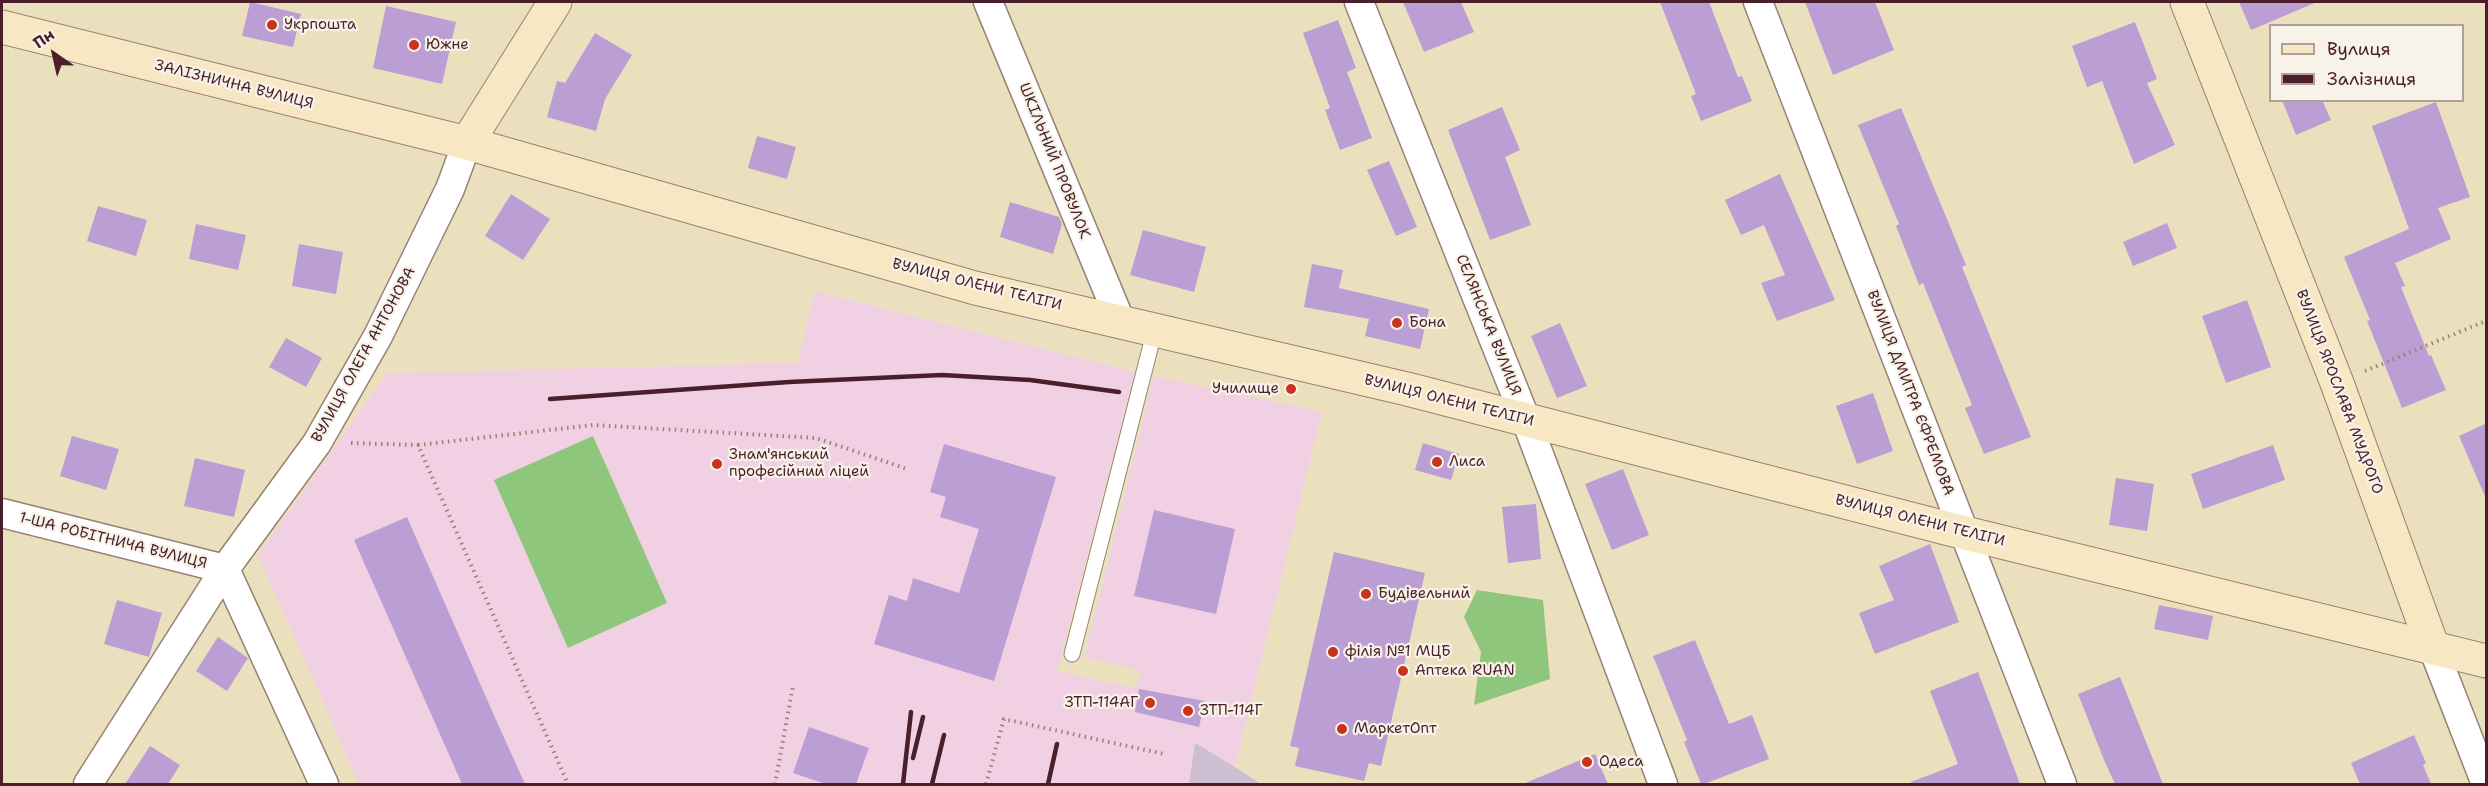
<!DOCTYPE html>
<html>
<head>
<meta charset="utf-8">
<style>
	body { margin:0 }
	#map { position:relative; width:2488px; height:786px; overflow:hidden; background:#ebe0be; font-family:"Shantell Sans",sans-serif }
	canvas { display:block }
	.frame { position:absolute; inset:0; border:3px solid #4a1f2b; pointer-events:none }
	.legend { position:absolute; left:2269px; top:24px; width:195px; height:78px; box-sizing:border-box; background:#f7f3e8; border:2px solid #b29e9c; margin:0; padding:8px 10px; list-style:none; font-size:18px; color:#4a1f2b }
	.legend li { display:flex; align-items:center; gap:12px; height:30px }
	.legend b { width:30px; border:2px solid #b29e9c }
	.north { position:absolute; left:24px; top:24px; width:60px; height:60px; -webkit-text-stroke:4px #f7f3e8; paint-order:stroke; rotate:326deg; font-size:16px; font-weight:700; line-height:24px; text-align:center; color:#4a1f2b }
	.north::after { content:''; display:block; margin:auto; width:21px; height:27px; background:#4a1f2b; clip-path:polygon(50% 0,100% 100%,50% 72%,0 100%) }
</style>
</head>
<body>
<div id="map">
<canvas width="2488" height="786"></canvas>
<div class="frame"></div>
<ul class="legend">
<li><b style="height:8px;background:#f7e8c3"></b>Вулиця</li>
<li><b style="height:8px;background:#4a1f2b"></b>Залізниця</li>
</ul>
<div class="north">Пн</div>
</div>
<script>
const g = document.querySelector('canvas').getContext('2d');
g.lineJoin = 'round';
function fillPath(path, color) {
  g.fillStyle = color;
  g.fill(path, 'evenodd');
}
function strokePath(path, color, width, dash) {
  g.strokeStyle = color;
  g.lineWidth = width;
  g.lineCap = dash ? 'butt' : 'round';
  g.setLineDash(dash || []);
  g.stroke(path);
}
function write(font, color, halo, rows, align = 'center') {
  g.font = font + ' "Shantell Sans",sans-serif';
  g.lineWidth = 4.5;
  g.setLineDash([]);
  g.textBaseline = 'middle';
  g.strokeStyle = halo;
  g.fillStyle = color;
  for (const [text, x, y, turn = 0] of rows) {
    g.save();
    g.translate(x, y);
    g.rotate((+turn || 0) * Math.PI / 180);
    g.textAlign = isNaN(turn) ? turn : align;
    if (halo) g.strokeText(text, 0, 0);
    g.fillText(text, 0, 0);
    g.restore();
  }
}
fillPath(new Path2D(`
	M 815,291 L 1135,372 L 1057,671 L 1136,688 L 1140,670 L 1084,658 L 1154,376 L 1322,412 L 1235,767 L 1195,744 L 1189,784 L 359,784 L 258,555 L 387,373 L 798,363 Z`), '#f1d0e3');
fillPath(new Path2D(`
	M 1195,743 L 1235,767 L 1261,784 L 1189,784 Z`), '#cebed1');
fillPath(new Path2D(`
	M 593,436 L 667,603 L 568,648 L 494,480 Z
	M 1477,590 L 1543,600 L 1550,679 L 1474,705 L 1481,652 L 1464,617 Z`), '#8ec77b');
fillPath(new Path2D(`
	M 250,2 L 301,14 L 293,47 L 242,36 Z
	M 1403,2 L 1461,2 L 1474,32 L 1424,52 Z
	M 1660,2 L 1709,2 L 1738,77 L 1742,76 L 1752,101 L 1701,121 L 1691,96 L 1696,94 Z
	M 1805,2 L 1875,2 L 1894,50 L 1833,75 Z
	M 2239,2 L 2317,2 L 2251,30 Z
	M 386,6 L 456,22 L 442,84 L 373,68 Z
	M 1338,20 L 1356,68 L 1347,72 L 1372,138 L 1340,150 L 1325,110 L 1330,108 L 1303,33 Z
	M 2135,22 L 2157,79 L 2147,83 L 2175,145 L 2134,164 L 2102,81 L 2087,87 L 2072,46 Z
	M 595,33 L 632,55 L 605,99 L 596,131 L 547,117 L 557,81 L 565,83 Z
	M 2282,100 L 2322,100 L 2331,120 L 2296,135 Z
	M 2436,102 L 2470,197 L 2438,208 L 2451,239 L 2395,263 L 2405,286 L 2401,287 L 2429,356 L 2431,355 L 2446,390 L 2402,408 L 2367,321 L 2370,320 L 2344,257 L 2409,229 L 2372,126 Z
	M 1502,107 L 1520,150 L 1505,157 L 1531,225 L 1490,240 L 1448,130 Z
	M 1901,108 L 1966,265 L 1962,267 L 2031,437 L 1984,454 L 1965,408 L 1972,405 L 1923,283 L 1919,285 L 1896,226 L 1899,224 L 1858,125 Z
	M 757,136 L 796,147 L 787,179 L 748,168 Z
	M 1389,161 L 1417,227 L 1396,236 L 1367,170 Z
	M 1780,174 L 1835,300 L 1777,321 L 1761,283 L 1785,275 L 1764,225 L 1741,235 L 1725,200 Z
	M 511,194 L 550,219 L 523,260 L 485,236 Z
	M 1010,202 L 1059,217 L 1062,224 L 1053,254 L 1000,237 Z
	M 98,206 L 147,220 L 136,256 L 87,241 Z
	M 2167,223 L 2177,248 L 2133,266 L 2123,242 Z
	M 196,224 L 246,235 L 238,270 L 189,259 Z
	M 1143,230 L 1206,247 L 1194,292 L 1130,275 Z
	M 299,244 L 343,252 L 336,294 L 292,286 Z
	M 1312,264 L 1343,270 L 1339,288 L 1429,309 L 1420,349 L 1365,336 L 1369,319 L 1304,307 Z
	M 2247,300 L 2271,367 L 2226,383 L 2202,316 Z
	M 1560,323 L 1587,386 L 1557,398 L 1531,336 Z
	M 286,338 L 322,358 L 306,387 L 269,367 Z
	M 1873,393 L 1893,451 L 1857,464 L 1836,406 Z
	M 2487,423 L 2487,501 L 2459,436 Z
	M 72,436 L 119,449 L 106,490 L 60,476 Z
	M 1423,443 L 1459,454 L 1451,480 L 1415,470 Z
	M 944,444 L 1056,477 L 994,681 L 874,644 L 889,595 L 907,601 L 913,578 L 959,593 L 979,529 L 940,517 L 946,497 L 930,492 Z
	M 2273,445 L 2285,480 L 2203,509 L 2191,474 Z
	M 195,458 L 245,470 L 234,517 L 184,506 Z
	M 1623,469 L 1649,535 L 1612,550 L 1585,484 Z
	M 2116,478 L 2154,484 L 2147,531 L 2109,525 Z
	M 1536,504 L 1541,559 L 1508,563 L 1502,507 Z
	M 1154,510 L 1235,529 L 1216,614 L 1134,596 Z
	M 407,517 L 496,720 L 525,784 L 462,784 L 354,540 Z
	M 1930,544 L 1959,622 L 1875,654 L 1859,613 L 1894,600 L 1879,566 Z
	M 1334,552 L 1425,573 L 1381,766 L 1369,763 L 1364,781 L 1295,766 L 1299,748 L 1290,746 Z
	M 117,600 L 162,613 L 149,657 L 104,644 Z
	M 2159,605 L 2213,616 L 2208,640 L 2154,629 Z
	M 218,637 L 248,658 L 227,691 L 196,671 Z
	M 1695,640 L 1729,724 L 1752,715 L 1769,759 L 1704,784 L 1701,784 L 1684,742 L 1687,740 L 1653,656 Z
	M 1978,672 L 2020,784 L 1911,784 L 1911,782 L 1958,764 L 1930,691 Z
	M 2120,677 L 2163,784 L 2115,784 L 2104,760 L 2078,694 Z
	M 1139,689 L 1205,701 L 1199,727 L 1135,712 Z
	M 809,727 L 869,748 L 856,784 L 826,784 L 793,773 Z
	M 2414,735 L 2426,763 L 2423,765 L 2431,784 L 2360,784 L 2351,763 Z
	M 150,746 L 180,765 L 168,784 L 125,784 Z
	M 1595,754 L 1608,784 L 1523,784 Z`), '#bb9ed3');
const lane = new Path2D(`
	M 1072,654 L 1155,329`);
const street = new Path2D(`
	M 988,2 L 1120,320
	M 1359,2 L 1526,420 L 1663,784
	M 1758,2 L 2062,784
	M 2,513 L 225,569 L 324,784
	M 2433,648 L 2486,784
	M 88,784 L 225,569 L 317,443 L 378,336 L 450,189 L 467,143`);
const secondary = new Path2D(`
	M 2187,2 L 2337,383 L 2433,648
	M 2,27 L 467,143 L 975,288 L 1407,389 L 1965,533 L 2486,661
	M 467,143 L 555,2`);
strokePath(lane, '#9a8074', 17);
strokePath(street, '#9a8074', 31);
strokePath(secondary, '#9a8074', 35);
strokePath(new Path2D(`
	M 2365,371 L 2486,321
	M 351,443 L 418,445 L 568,784
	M 418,445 L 593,425 L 816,438 L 907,469
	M 775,784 L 793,686
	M 986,784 L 1004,719 L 1164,754`), '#9a8074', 4, [1.5, 4.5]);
strokePath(lane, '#fff', 15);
strokePath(street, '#fff', 28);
strokePath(secondary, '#f7e8c3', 33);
strokePath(new Path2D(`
	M 550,399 L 789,382 L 942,375 L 1030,380 L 1119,392
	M 913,758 L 923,717
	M 903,784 L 911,712
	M 932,784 L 944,735
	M 1048,784 L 1057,744`), '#4a1f2b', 4.5);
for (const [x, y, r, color] of [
	[272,25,6,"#c8321e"],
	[414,45,6,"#c8321e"],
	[1397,323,6,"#c8321e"],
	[1291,389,6,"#c8321e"],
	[1437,462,6,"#c8321e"],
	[717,464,6,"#c8321e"],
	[1366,594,6,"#c8321e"],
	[1333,652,6,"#c8321e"],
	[1403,671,6,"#c8321e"],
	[1150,703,6,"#c8321e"],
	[1188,711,6,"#c8321e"],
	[1342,729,6,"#c8321e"],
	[1587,762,6,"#c8321e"]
]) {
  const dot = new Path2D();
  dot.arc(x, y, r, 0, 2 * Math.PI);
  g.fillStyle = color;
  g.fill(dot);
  strokePath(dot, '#f7f3e8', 2);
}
write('15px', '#4a1f2b', '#f7f3e8', [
	["Укрпошта",284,25],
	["Южне",426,45],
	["Бона",1409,323],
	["Училище",1279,389,"right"],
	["Знам'янський",729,455],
	["професійний ліцей",729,472],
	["Лиса",1449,462],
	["Будівельний",1378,594],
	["філія №1 МЦБ",1345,652],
	["Аптека RUAN",1415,671],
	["ЗТП-114АГ",1138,703,"right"],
	["ЗТП-114Г",1200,711],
	["МаркетОпт",1354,729],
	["Одеса",1599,762]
], 'left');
write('15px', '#4a1f2b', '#f7f3e8', [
	["ЗАЛІЗНИЧНА ВУЛИЦЯ",234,85,14],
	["ШКІЛЬНИЙ ПРОВУЛОК",1054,161,68],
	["ВУЛИЦЯ ОЛЕНИ ТЕЛІГИ",977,285,14],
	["СЕЛЯНСЬКА ВУЛИЦЯ",1488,325,68],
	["ВУЛИЦЯ ОЛЕГА АНТОНОВА",364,355,-61],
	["ВУЛИЦЯ ЯРОСЛАВА МУДРОГО",2339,392,69],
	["ВУЛИЦЯ ДМИТРА ЄФРЕМОВА",1910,393,69],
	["ВУЛИЦЯ ОЛЕНИ ТЕЛІГИ",1449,401,14],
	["ВУЛИЦЯ ОЛЕНИ ТЕЛІГИ",1920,521,14],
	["1-ША РОБІТНИЧА ВУЛИЦЯ",113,541,14]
]);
</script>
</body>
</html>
